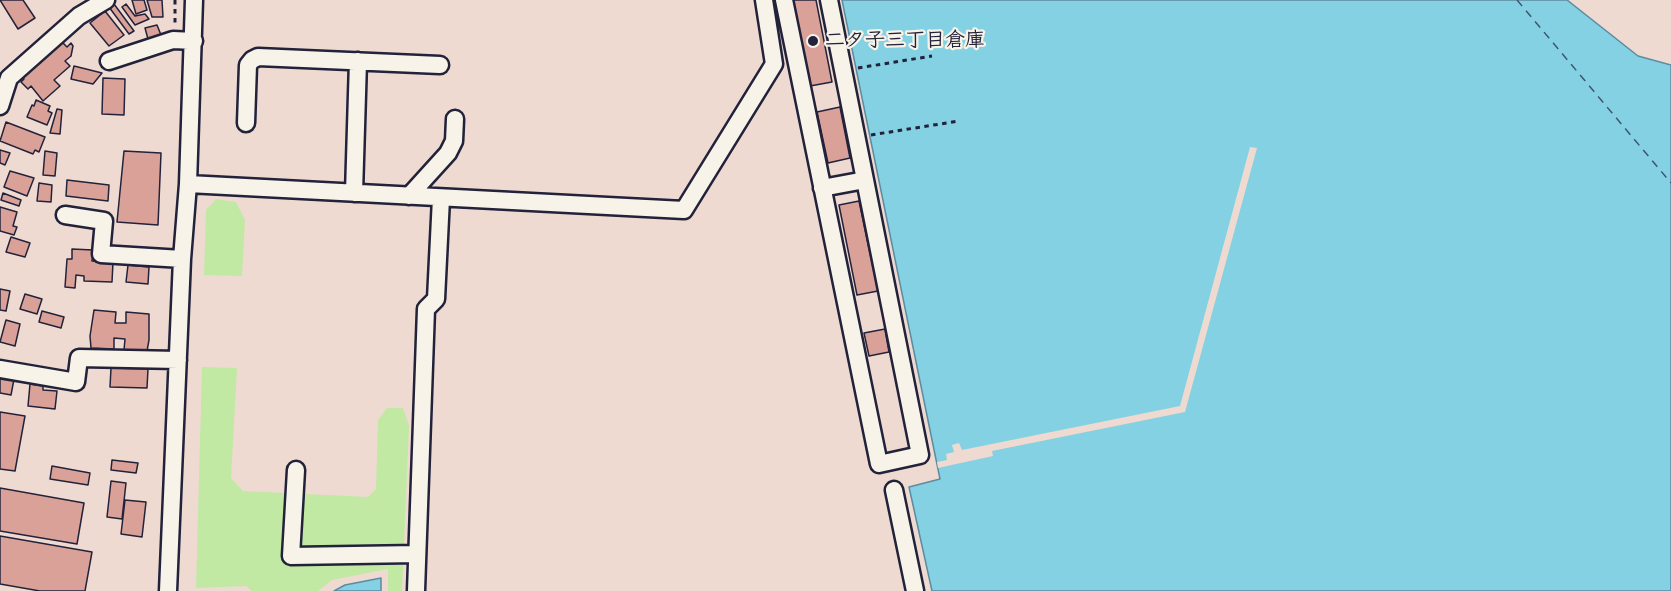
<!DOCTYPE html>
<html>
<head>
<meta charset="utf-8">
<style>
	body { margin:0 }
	canvas { display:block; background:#eedad0 }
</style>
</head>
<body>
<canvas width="1671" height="591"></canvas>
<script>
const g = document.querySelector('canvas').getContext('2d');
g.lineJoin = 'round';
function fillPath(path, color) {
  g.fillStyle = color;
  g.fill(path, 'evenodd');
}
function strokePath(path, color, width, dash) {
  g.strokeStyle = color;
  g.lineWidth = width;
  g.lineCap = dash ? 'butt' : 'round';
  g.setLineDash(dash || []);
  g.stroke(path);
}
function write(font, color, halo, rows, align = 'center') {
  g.font = font + ' "Patrick Hand","Klee One",sans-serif';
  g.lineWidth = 4.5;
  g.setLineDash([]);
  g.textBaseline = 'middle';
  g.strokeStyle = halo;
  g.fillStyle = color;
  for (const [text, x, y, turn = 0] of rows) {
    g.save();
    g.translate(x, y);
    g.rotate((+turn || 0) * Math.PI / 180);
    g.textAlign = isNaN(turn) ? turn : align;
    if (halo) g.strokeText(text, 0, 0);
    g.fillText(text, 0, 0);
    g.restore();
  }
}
fillPath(new Path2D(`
	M 216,199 L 236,202 L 245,220 L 242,276 L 204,275 L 206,210 Z
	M 202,367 L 237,368 L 231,478 L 243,491 L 368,497 L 376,489 L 378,420 L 387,408 L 403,408 L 409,426 L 402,591 L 388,591 L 388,569 L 332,580 L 318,591 L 252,591 L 246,586 L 196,588 Z`), '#c1e9a4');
const water = new Path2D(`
	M 842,0 L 1567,0 L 1638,56 L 1671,65 L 1671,591 L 932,591 L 909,487 L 940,479 Z
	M 381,578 L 381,591 L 334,591 L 345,585 Z`);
fillPath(water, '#84d1e3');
strokePath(water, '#5d8ba0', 1.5);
fillPath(new Path2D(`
	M 1250,147 L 1257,148 L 1185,412 L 992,451 L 993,456 L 938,468 L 937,462 L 947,460 L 946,454 L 954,452 L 952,445 L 959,443 L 962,450 L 1180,406 Z`), '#eedad0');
strokePath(new Path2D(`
	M 1517,0 L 1671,183`), '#3f576d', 1.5, [8, 6]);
const building = new Path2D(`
	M 0,0 L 23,0 L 35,18 L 18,29 Z
	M 132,0 L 144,0 L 147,10 L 136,14 Z
	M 147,0 L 162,0 L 163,17 L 152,17 Z
	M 793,0 L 816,0 L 832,82 L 810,86 Z
	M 114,4 L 134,31 L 129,34 L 109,7 Z
	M 126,4 L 135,16 L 145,14 L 149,19 L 135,25 L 122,7 Z
	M 105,11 L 124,35 L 109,46 L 90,23 Z
	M 157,25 L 161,35 L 148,39 L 145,28 Z
	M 62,42 L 67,47 L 71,43 L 73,46 L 71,56 L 65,61 L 70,66 L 54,80 L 60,86 L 43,101 L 31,86 L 28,89 L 21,82 L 24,79 L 22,77 Z
	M 74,66 L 102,73 L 93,84 L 71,79 Z
	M 103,78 L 125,79 L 124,115 L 102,114 Z
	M 36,100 L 50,106 L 48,111 L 52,113 L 47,125 L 27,117 L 32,105 L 34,106 Z
	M 840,107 L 850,158 L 828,163 L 817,112 Z
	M 57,109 L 62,110 L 60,134 L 50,133 Z
	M 6,122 L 45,137 L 39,152 L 35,150 L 33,154 L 0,141 Z
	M 0,150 L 10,153 L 5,165 L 0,163 Z
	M 45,151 L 57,153 L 55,176 L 43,175 Z
	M 124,151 L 161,153 L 158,225 L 117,222 Z
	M 10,171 L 34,178 L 27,196 L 4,187 Z
	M 67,180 L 109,185 L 108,201 L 66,196 Z
	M 39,183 L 52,185 L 51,202 L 37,201 Z
	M 3,193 L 21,200 L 19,206 L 1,200 Z
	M 859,201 L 878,291 L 857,295 L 839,205 Z
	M 0,207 L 17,212 L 13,226 L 17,227 L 14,235 L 0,231 Z
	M 11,237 L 30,243 L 25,257 L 6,252 Z
	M 72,249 L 93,250 L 92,261 L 113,262 L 112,282 L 84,281 L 84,276 L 76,275 L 75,288 L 65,287 L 67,259 L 72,259 Z
	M 128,265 L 149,267 L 148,284 L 126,282 Z
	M 0,289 L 10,291 L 6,311 L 0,310 Z
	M 25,294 L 42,299 L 37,314 L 20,309 Z
	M 94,310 L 116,312 L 115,323 L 126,323 L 126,312 L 149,314 L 149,340 L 147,351 L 124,350 L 125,339 L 114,338 L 114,349 L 91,348 L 90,336 Z
	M 42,311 L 64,317 L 61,328 L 39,322 Z
	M 6,320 L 20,324 L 15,346 L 0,342 Z
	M 885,329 L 889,352 L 869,356 L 864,333 Z
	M 111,368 L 148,369 L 147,388 L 110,387 Z
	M 0,376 L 14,379 L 11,395 L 0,393 Z
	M 30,384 L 43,386 L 43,390 L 57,391 L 55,409 L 28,406 Z
	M 0,412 L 25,416 L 15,471 L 0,469 Z
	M 112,460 L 138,463 L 136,473 L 111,470 Z
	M 52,466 L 90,473 L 88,485 L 50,479 Z
	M 111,481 L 126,483 L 122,519 L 107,517 Z
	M 0,488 L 84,503 L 77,544 L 0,531 Z
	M 125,500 L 146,502 L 142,537 L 121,534 Z
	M 0,536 L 92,552 L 85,591 L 40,591 L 0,584 Z`);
fillPath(building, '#daa199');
strokePath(building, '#22223b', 1.5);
const minor = new Path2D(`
	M 784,0 L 879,464 L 920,455 L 829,0
	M 109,61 L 173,40 L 194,41
	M 0,106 L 9,78 L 79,16 L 106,0
	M 246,123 L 248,65 L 252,60 L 258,57 L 440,65
	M 188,184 L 684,210 L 774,64 L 764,0
	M 822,188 L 865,180
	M 354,193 L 358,61
	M 409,196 L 448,153 L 454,141 L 455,119
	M 65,215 L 104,221 L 101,254 L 182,259
	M 0,369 L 76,382 L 79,358 L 178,360
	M 296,470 L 291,556 L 417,554
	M 894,490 L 915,591
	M 168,591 L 182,259 L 188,184 L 194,0
	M 416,591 L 426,309 L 436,299 L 441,198`);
strokePath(minor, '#22223b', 21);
strokePath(new Path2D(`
	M 175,0 L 175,25
	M 858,68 L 932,56
	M 871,135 L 959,121`), '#22223b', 3, [4.5, 4.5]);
strokePath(minor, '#f7f3e8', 16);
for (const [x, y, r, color] of [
	[813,41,6,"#22223b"]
]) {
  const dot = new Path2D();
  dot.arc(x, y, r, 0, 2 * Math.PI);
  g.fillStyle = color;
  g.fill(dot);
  strokePath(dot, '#f7f3e8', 2);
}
write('bold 20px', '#22223b', '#f7f3e8', [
	["二タ子三丁目倉庫",825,41]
], 'left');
</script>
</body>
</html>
